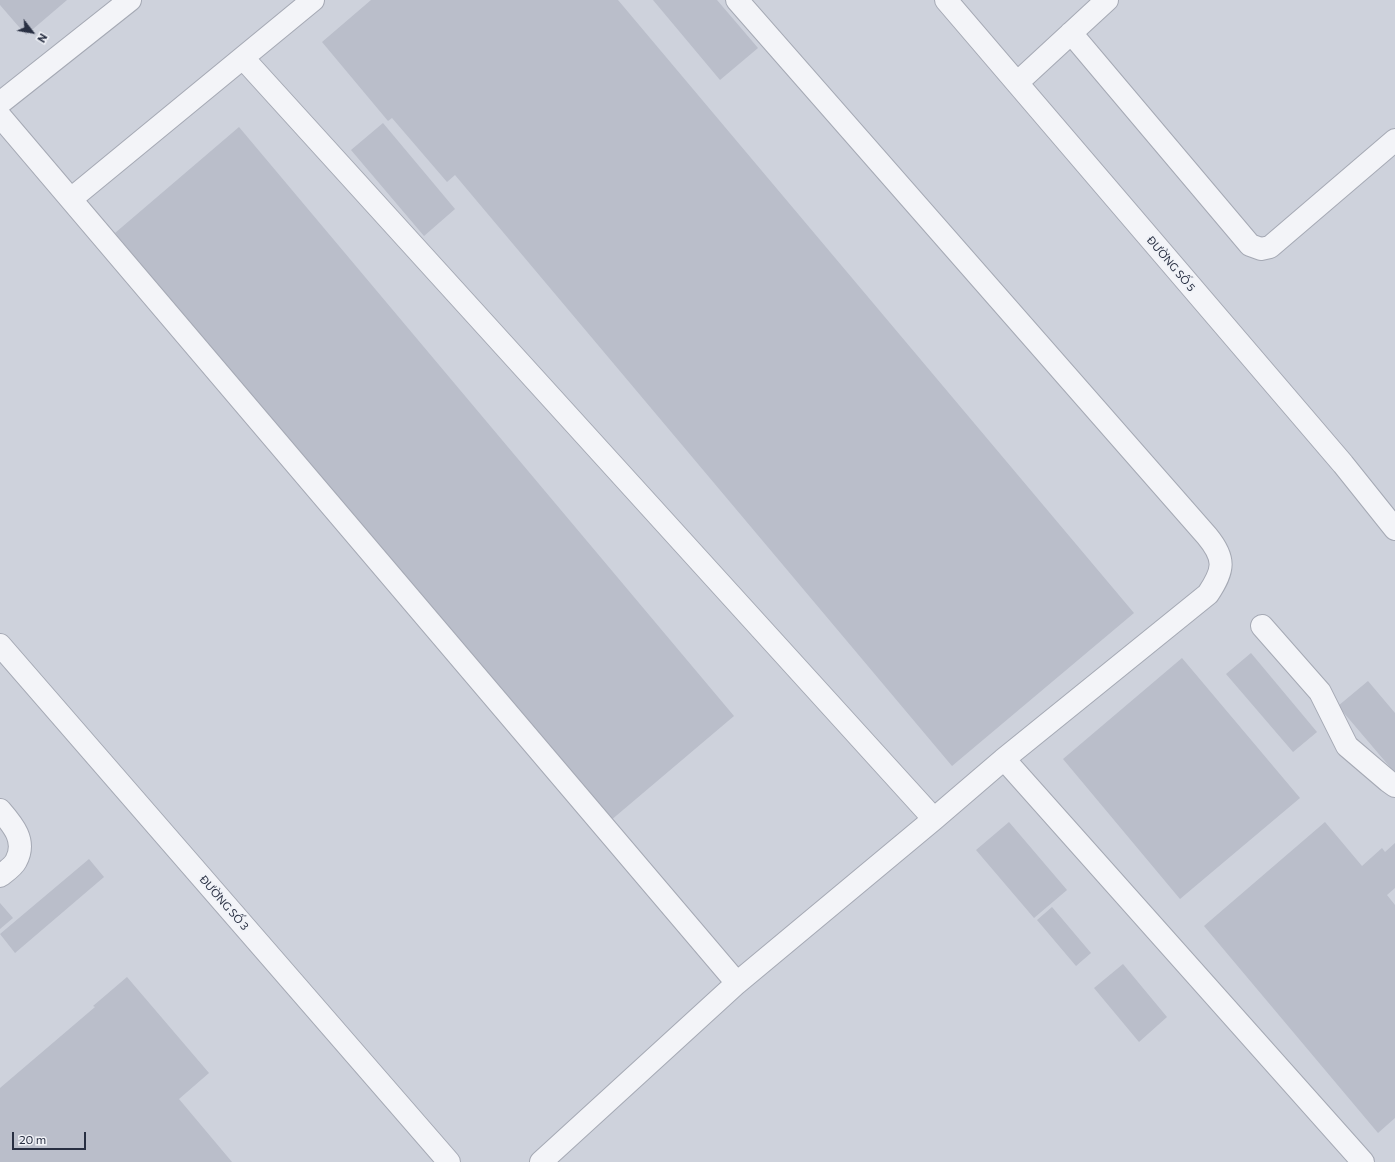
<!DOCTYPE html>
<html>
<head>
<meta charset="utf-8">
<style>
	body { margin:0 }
	#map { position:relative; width:1395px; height:1162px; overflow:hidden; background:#e0e3ea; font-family:Commissioner,sans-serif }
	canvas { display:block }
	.north { position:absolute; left:12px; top:12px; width:40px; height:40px; -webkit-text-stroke:3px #f0f2f7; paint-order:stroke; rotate:121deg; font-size:11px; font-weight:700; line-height:16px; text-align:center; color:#282f42 }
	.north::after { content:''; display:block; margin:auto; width:14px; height:18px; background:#282f42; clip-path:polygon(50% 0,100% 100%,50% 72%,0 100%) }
	.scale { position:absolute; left:12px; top:1132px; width:74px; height:18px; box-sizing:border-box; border:2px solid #282f42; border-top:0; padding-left:5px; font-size:12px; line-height:14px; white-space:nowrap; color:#282f42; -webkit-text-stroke:3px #f0f2f7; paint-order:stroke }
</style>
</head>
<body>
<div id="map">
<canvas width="1395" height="1162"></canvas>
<div class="north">N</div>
<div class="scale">20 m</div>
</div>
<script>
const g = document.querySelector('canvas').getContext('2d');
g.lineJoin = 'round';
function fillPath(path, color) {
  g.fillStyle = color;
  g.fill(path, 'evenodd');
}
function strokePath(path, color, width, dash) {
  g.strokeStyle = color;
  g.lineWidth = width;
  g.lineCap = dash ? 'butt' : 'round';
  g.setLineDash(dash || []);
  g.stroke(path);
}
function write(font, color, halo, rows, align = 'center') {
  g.font = font + ' Commissioner,sans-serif';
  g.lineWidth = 3.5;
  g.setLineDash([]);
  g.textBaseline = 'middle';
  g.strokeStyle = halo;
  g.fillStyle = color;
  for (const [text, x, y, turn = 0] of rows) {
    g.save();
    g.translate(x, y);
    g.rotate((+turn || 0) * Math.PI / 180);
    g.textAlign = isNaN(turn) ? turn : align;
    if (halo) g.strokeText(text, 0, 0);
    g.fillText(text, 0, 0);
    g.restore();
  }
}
fillPath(new Path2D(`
	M 0,0 L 1395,0 L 1395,1162 L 0,1162 Z`), '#ced2dc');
fillPath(new Path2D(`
	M 0,0 L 67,0 L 26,35 L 0,5 Z
	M 371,0 L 618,0 L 1134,613 L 952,766 L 455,175 L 447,182 L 392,118 L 388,121 L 322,42 Z
	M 653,0 L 717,0 L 758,48 L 720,80 Z
	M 383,123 L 455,209 L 424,236 L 351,150 Z
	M 239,127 L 734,716 L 610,821 L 115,233 Z
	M 1251,653 L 1317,732 L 1293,752 L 1226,674 Z
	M 1182,658 L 1300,798 L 1180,899 L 1063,759 Z
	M 1368,681 L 1395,713 L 1395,773 L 1338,706 Z
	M 1009,822 L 1067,890 L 1034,918 L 976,850 Z
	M 1325,822 L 1362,866 L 1382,848 L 1385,852 L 1395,843 L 1395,888 L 1387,895 L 1395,905 L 1395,1118 L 1378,1133 L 1204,926 Z
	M 89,859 L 104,877 L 15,953 L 0,934 Z
	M 0,903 L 13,918 L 0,929 Z
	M 1052,907 L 1091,953 L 1076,966 L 1037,920 Z
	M 1123,964 L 1167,1017 L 1139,1042 L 1094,988 Z
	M 127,977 L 209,1073 L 179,1099 L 232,1162 L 0,1162 L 0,1088 L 95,1007 L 93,1006 Z`), '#babeca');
const minor = new Path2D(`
	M 946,0 L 1343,464 L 1395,529
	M 1071,33 L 1250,245 L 1261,249 L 1270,247 L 1395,140
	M 243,58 L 934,819
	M 1017,83 L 1107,0
	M 0,103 L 130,0
	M 0,116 L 737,983
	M 71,199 L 313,0
	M 1262,626 L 1320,692 L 1347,746 L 1388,781 L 1395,786
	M 0,645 L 449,1162
	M 1004,759 L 1363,1162
	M 0,810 C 13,825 27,841 16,861 C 13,867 5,872 0,876
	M 541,1162 L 737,983 L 934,819 L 1004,759 L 1208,594 C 1224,570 1226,559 1207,536 L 737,0`);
strokePath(minor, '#a5a9b4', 24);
strokePath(minor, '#f3f4f8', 22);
write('11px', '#282f42', '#f0f2f7', [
	["ĐƯỜNG SỐ 5",1171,264,50],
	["ĐƯỜNG SỐ 3",224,903,49]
]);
</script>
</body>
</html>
